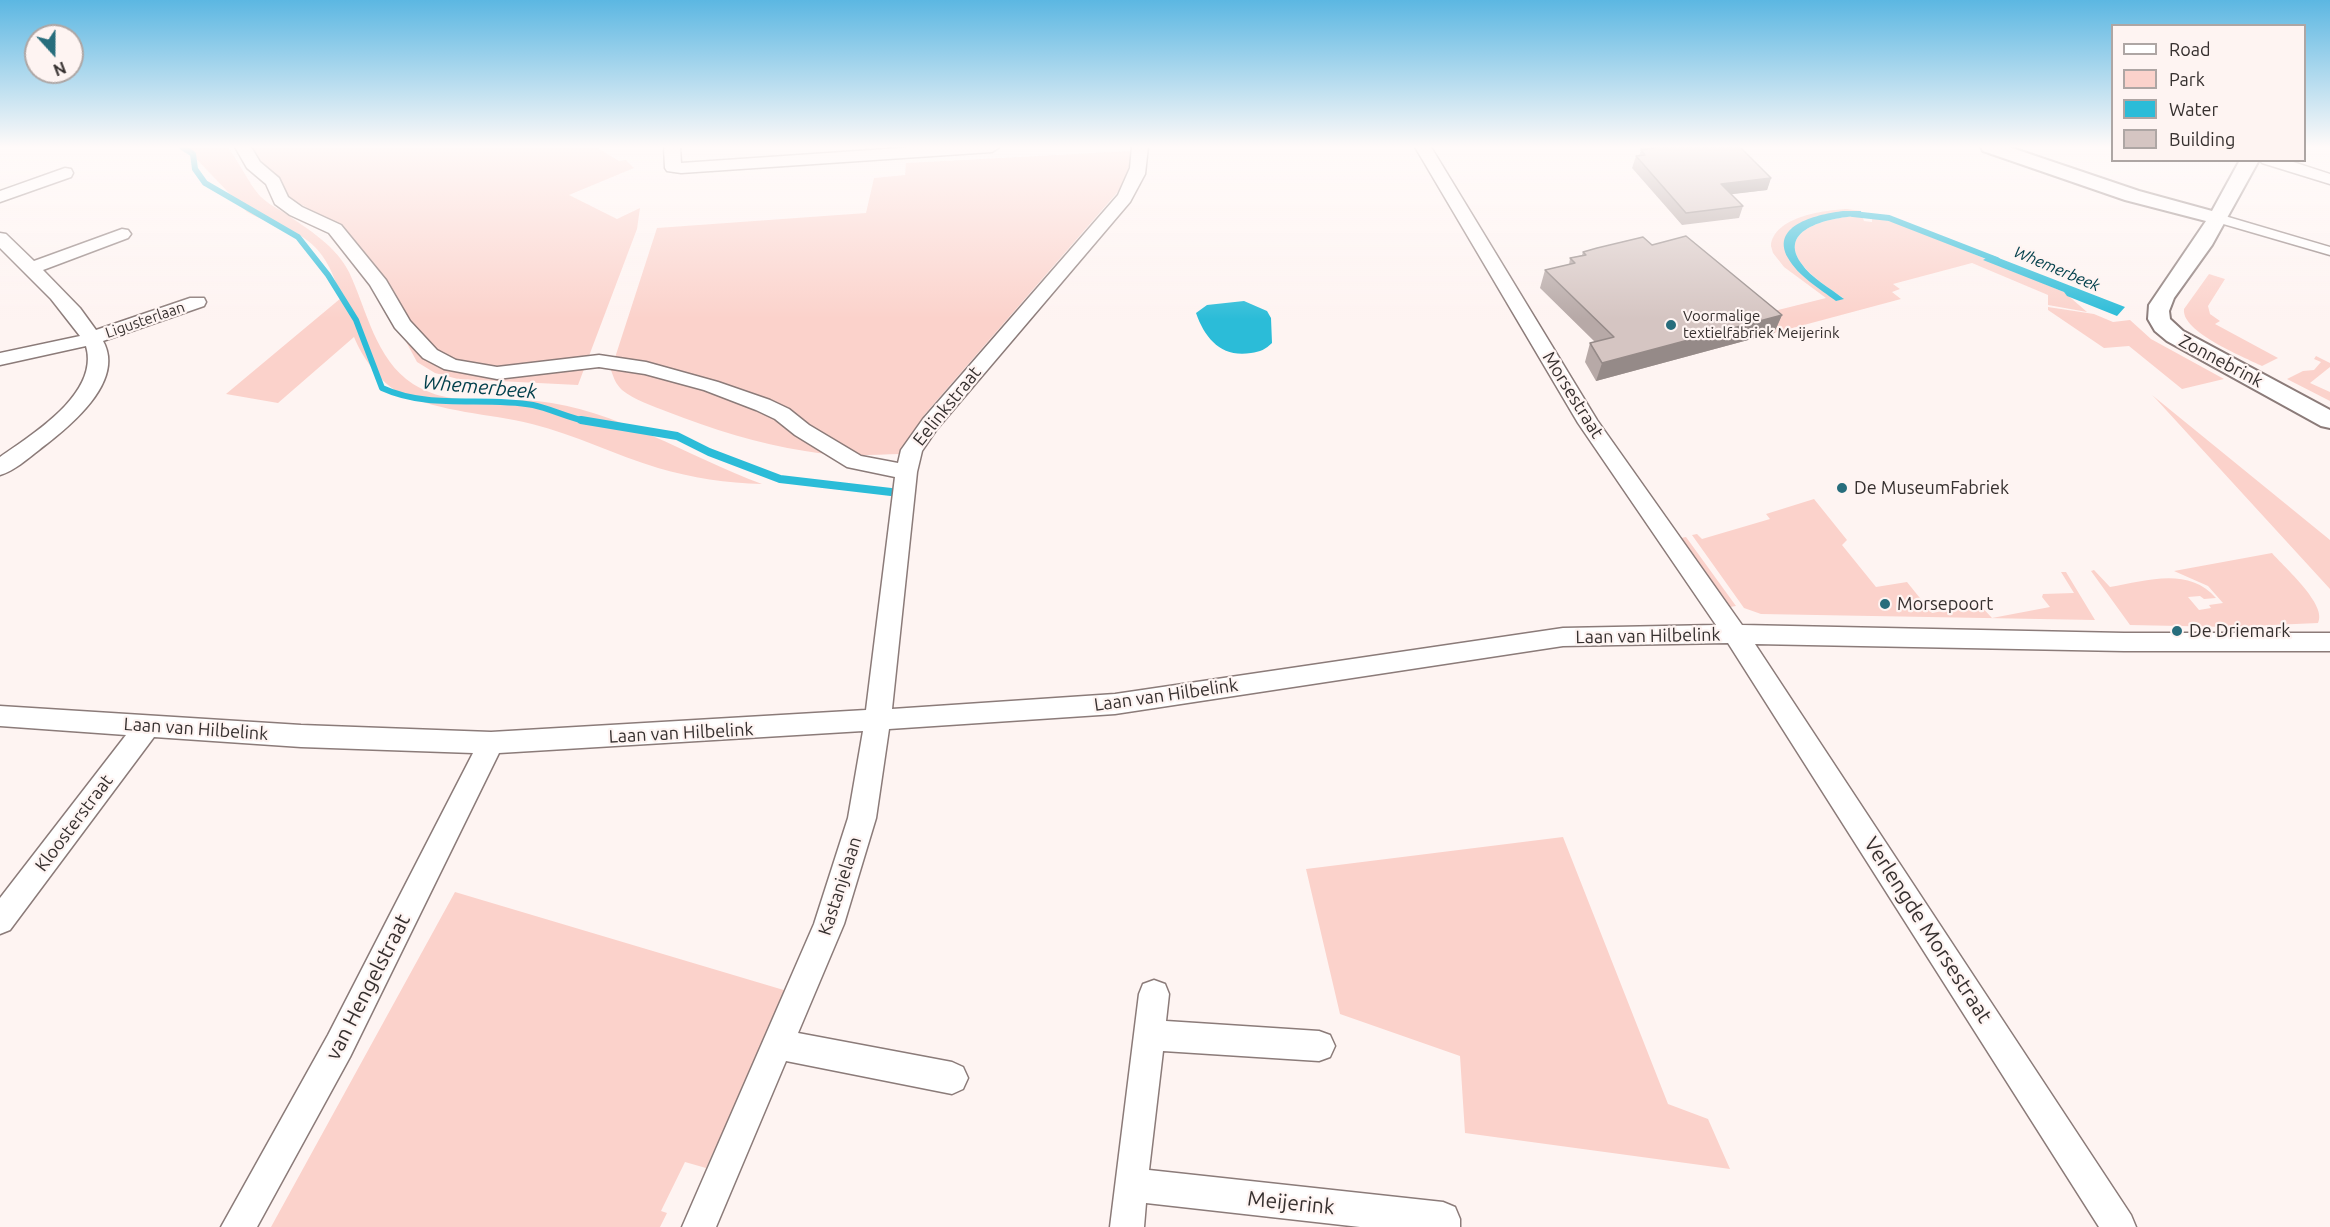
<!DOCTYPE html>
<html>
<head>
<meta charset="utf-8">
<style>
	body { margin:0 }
	#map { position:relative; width:2330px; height:1227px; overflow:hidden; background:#fef4f2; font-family:Ubuntu,sans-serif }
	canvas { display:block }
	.legend { position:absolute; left:2111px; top:24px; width:195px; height:138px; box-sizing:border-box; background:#fef4f2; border:2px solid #aea6a4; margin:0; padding:8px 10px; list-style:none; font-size:18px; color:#36302f }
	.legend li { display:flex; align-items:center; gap:12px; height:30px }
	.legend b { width:30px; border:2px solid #aea6a4 }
	.north { position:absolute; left:24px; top:24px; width:60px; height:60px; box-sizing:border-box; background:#fef4f2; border:2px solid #aea6a4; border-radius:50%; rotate:159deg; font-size:16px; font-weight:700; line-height:24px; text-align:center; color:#36302f }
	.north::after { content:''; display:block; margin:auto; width:21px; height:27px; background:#276d7c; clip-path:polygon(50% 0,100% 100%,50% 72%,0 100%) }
</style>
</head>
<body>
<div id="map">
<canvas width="2330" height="1227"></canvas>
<ul class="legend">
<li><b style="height:8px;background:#fff"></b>Road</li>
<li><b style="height:16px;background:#fbd2cb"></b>Park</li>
<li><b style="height:16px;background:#2bbcd8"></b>Water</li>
<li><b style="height:16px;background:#d5c5c2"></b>Building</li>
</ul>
<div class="north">N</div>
</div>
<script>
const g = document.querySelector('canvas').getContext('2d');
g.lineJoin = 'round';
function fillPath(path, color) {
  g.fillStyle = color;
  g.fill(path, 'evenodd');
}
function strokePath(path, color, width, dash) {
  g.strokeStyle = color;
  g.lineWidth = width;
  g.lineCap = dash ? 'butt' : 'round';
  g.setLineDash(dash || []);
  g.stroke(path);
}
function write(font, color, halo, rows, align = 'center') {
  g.font = font + ' Ubuntu,sans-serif';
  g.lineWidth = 4.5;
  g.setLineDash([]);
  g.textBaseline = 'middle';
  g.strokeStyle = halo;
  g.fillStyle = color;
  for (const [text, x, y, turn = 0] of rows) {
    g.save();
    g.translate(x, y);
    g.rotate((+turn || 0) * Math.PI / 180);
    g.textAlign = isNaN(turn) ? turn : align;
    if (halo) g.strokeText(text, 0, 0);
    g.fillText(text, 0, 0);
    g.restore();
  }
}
fillPath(new Path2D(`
	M 185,147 L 227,147 C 240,162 247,181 260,196 C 268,204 277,208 286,214 C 308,229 337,247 349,272 C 367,310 375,359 413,384 C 451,408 495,397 537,401 C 615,409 689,457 762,484 C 727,483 692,478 658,468 C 615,455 576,435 532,424 C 488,413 442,413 400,393 C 380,383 362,357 354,337 L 278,403 L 226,394 L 341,298 C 332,269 323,247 294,232 C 279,224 262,221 247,212 Z
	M 247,147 L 596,147 L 619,161 L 626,160 L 634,168 L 569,195 L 617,219 L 640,208 L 637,229 L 578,385 L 458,379 L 435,373 L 417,362 L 396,323 L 330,222 L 281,192 Z
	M 1131,151 L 1131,163 L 1122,187 L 925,414 L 901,454 C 869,455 837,457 805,451 C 758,444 712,429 668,412 C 653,406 634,400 622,390 C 616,384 614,379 611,370 L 657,228 L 866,213 L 874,178 L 905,175 L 906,163 Z
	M 1847,209 L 1861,211 L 1843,211 L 1790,229 L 1798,271 L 1836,301 L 1843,298 C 1829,288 1811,277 1801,263 C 1775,226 1839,216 1862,216 L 1864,221 L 1872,222 L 1872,218 L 1900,223 L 2064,292 L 2087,312 L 2048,305 L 2048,295 L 1972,263 L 1893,284 L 1900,289 L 1892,292 L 1901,299 L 1774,333 L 1754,316 L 1826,298 L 1784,267 L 1773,253 L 1771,246 C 1773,217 1824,210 1847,209 Z
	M 2209,274 L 2225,279 L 2208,306 L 2210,314 L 2220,321 L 2215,324 L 2278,358 L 2262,366 C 2244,357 2181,332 2184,309 Z
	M 2048,307 L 2094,314 L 2113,322 L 2130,320 L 2151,339 L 2224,379 L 2182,389 L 2129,346 L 2104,348 L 2048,310 Z
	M 2316,356 L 2330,363 L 2330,367 L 2310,383 L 2330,392 L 2330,401 L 2287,379 L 2303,371 L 2314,370 L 2321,362 L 2314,359 Z
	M 2152,395 L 2330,540 L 2330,589 L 2156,399 Z
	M 1814,499 L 1847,540 L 1842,545 L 1876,587 L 1907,582 L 1932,613 L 1979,604 L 1992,618 L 2050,607 L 2042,597 L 2043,594 L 2074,593 L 2061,572 L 2066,572 L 2095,620 L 1761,614 L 1744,608 L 1692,535 L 1697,534 L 1702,539 L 1770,519 L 1766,514 Z
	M 1686,537 L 1736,606 L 1730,607 L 1681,538 Z
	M 2272,553 C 2284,567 2328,605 2318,623 L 2228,627 L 2130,625 L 2091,571 L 2094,570 L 2110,587 C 2146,581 2188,566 2216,598 L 2204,599 L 2200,596 L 2188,597 L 2199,610 L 2211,608 L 2209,605 L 2223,603 L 2208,586 L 2174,571 Z
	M 1563,837 L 1668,1104 L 1708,1119 L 1730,1169 L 1465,1133 L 1460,1056 L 1340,1014 L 1306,869 Z
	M 455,892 L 787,991 L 706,1168 L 685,1162 L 661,1211 L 667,1213 L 660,1227 L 271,1227 Z`), '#fbd2cb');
fillPath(new Path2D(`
	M 1843,211 L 1861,211 L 1862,216 C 1839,216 1775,226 1801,263 C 1811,278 1830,288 1844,299 L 1836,301 C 1820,289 1798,276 1788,258 C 1769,224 1820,214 1843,211 Z
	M 1991,255 L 2125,307 L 2117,316 L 2067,296 L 2064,292 L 1983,260 Z
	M 1244,301 L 1267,311 L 1271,318 L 1272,343 C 1266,349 1260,352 1251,353 C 1222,358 1205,339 1196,313 L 1207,305 Z`), '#2bbcd8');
strokePath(new Path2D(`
	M 182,147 L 193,154 L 195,169 L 205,183 L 298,237 L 328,275 L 356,320 L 382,388 C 430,410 483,396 533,405 C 552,409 570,419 590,422
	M 1853,214 L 1889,218 L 1997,260`), '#2bbcd8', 6);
strokePath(new Path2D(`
	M 581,420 L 677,436 L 709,452 L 780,479 L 891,492`), '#2bbcd8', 8);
const pedestrian = new Path2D(`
	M 2218,214 L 2330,247 L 2330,255 L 2213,221 L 2212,218 Z`);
const minor = new Path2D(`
	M 235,147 L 251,147 L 260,162 L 279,178 L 288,197 L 302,207 L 341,225 L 386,280 L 410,321 L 437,350 L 456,360 L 497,367 L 599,355 L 646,362 L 718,382 L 770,400 L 789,409 L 809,425 L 861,456 L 898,463 L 901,450 L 923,419 L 1118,195 L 1130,168 L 1132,147 L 1148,147 L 1145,174 L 1130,202 L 937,429 L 922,451 L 917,472 L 892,709 L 1115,694 L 1563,628 L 1716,625 L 1578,423 L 1415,147 L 1431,147 L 1597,420 L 1742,625 L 2124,633 L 2330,633 L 2330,651 L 2124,651 L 1755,644 L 2131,1215 L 2136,1227 L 2099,1227 L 1728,643 L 1563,646 L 1115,714 L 889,729 L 876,818 L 844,924 L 798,1033 L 952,1062 L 963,1067 L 968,1078 L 963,1089 L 952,1094 L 786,1061 L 716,1227 L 682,1227 L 814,924 L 848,818 L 863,731 L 499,753 L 350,1057 L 257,1227 L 221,1227 L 328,1035 L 473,753 L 301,747 L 154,737 L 10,930 L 0,934 L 0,898 L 126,735 L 0,726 L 0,706 L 301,725 L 491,732 L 866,710 L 895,477 L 847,467 L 795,435 L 775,419 L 756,410 L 704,390 L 645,374 L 599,367 L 497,379 L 444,369 L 423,358 L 395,328 L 370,285 L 329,233 L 290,215 L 275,204 L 266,184 L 247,168 Z
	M 664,147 L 680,147 L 681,163 L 916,147 L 1000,147 L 992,152 L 681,173 L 667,171 L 665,168 Z
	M 2260,160 L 2287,160 L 2330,174 L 2330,184 L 2262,163 Z
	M 65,168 L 71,169 L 73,173 L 71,177 L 0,202 L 0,191 Z
	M 122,229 L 128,230 L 131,234 L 128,238 L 43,270 L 80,308 L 96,330 L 190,298 L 204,298 L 206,302 L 204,306 L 103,341 C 126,382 68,428 39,450 C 27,459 14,471 0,475 L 0,457 C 33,434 100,393 86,346 L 0,365 L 0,353 L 80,336 L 51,299 L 0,248 L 0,233 L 6,234 L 34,261 Z
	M 1154,980 L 1165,984 L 1169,994 L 1166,1021 L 1319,1031 L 1330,1035 L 1335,1046 L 1330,1057 L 1319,1061 L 1163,1051 L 1149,1170 L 1443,1202 L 1455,1207 L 1460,1219 L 1460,1227 L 1360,1227 L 1146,1203 L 1144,1227 L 1110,1227 L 1139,994 L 1143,984 Z`);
const tertiary = new Path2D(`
	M 1981,147 L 2009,147 L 2139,191 L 2212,211 L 2240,160 L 2259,160 L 2212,245 L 2174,298 L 2169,311 L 2170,319 L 2183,331 L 2330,410 L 2330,428 L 2321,426 L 2167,341 L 2155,331 L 2148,319 L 2149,305 L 2206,221 L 2125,200 L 1983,151 Z`);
strokePath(pedestrian, '#8b7b79', 3);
strokePath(minor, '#8b7b79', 3);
strokePath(tertiary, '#8b7b79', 4);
fillPath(pedestrian, '#fff');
fillPath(minor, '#fff');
fillPath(tertiary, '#fff');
fillPath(new Path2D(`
	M 1640,147 L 1740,147 L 1771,178 L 1767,190 L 1731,194 L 1743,206 L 1739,218 L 1682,225 L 1632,168 L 1636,156 L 1639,156 L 1641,150 L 1642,150 Z
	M 1652,245 L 1782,315 L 1774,333 L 1596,381 L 1585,362 L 1590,343 L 1595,342 L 1540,288 L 1545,270 L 1569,265 L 1570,258 L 1582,255 L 1583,252 Z`), '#b7a9a7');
fillPath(new Path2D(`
	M 1771,178 L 1767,190 L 1717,196 L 1721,184 Z
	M 1782,315 L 1774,333 L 1596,381 L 1602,363 Z`), '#958a88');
const building = new Path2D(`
	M 1654,147 L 1740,147 L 1771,178 L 1721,184 L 1743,206 L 1686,213 L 1636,156 L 1645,155 L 1641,150 L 1655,148 Z
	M 1686,236 L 1782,315 L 1602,363 L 1590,343 L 1614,337 L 1545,270 L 1575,263 L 1570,258 L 1586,255 L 1583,252 L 1597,248 L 1643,237 L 1652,245 Z`);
fillPath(building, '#d5c5c2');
strokePath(building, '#958a88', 1.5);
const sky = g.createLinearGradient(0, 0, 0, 319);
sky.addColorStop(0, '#5cb7e2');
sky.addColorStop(0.46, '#fffaf9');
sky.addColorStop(1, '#fffaf900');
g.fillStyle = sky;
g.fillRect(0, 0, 2330, 319);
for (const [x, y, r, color] of [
	[1671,325,6,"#276d7c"],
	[1842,488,6,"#276d7c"],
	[1885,604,6,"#276d7c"],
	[2177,631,6,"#276d7c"]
]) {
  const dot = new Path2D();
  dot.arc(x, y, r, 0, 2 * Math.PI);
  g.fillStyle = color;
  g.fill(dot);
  strokePath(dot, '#fef4f2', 2);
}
write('15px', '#36302f', '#fef4f2', [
	["Voormalige",1683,316],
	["textielfabriek Meijerink",1683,333]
], 'left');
write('15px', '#36302f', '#fef4f2', [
	["Ligusterlaan",145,320,-19]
]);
write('italic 16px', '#003f4b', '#fef4f2', [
	["Whemerbeek",2057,269,23]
]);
write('18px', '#36302f', '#fef4f2', [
	["Zonnebrink",2221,361,28],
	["Morsestraat",1573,395,58],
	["Eelinkstraat",947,406,-51],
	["Laan van Hilbelink",1648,636,-1],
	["Laan van Hilbelink",1166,695,-8],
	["Laan van Hilbelink",196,729,4],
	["Laan van Hilbelink",681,733,-3],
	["Kloosterstraat",74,823,-53],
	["Kastanjelaan",840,886,-72]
]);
write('18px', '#36302f', '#fef4f2', [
	["De MuseumFabriek",1854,488],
	["Morsepoort",1897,604],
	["De Driemark",2189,631]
], 'left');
write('italic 20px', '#003f4b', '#fef4f2', [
	["Whemerbeek",480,387,5]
]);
write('21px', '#36302f', '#fef4f2', [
	["Verlengde Morsestraat",1928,930,57],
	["van Hengelstraat",368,987,-63],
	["Meijerink",1291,1203,6]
]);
</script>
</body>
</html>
